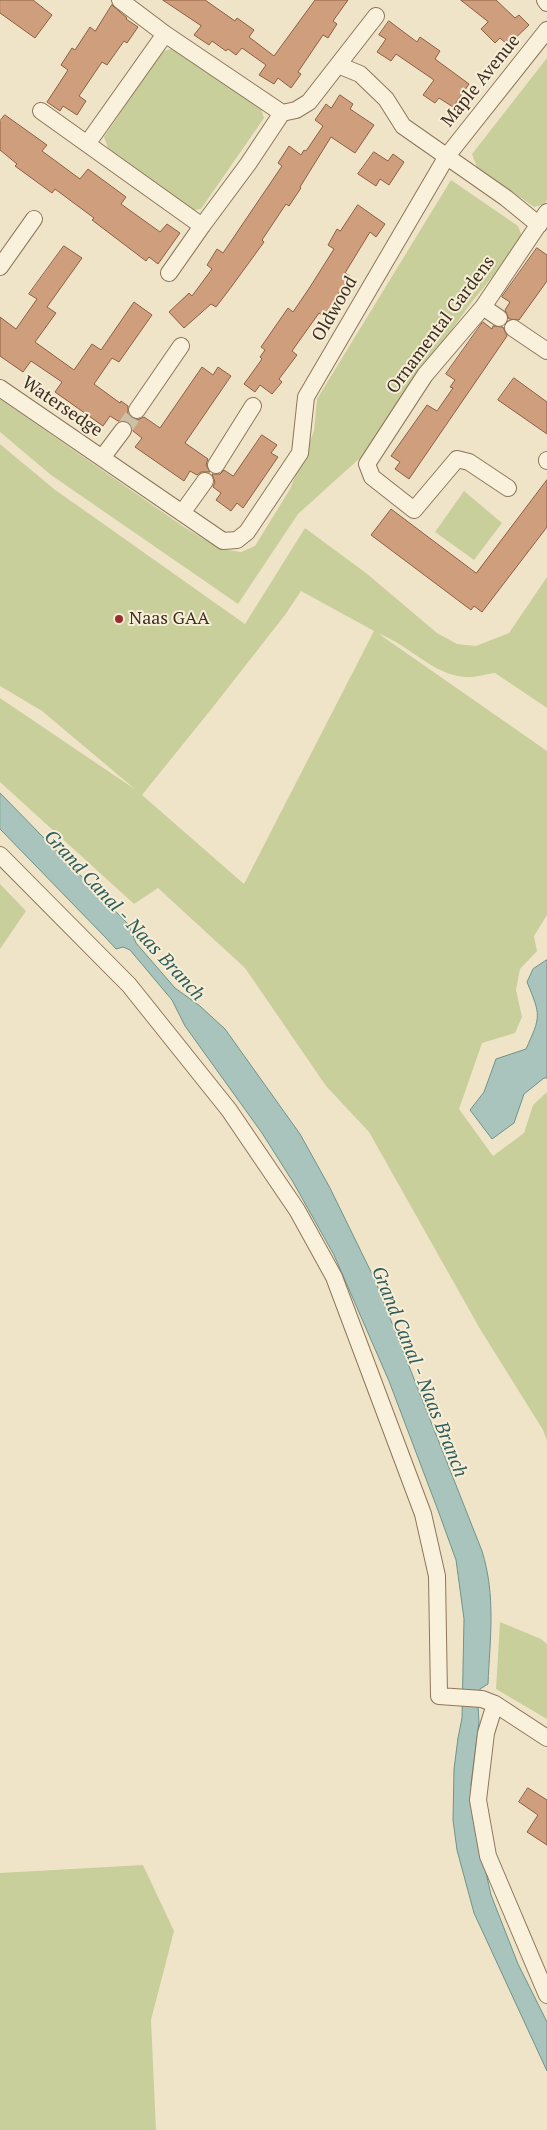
<!DOCTYPE html>
<html>
<head>
<meta charset="utf-8">
<style>
	body { margin:0 }
	canvas { display:block; background:#f0e4c8 }
</style>
</head>
<body>
<canvas width="547" height="2130"></canvas>
<script>
const g = document.querySelector('canvas').getContext('2d');
g.lineJoin = 'round';
function fillPath(path, color) {
  g.fillStyle = color;
  g.fill(path, 'evenodd');
}
function strokePath(path, color, width, dash) {
  g.strokeStyle = color;
  g.lineWidth = width;
  g.lineCap = dash ? 'butt' : 'round';
  g.setLineDash(dash || []);
  g.stroke(path);
}
function write(font, color, halo, rows, align = 'center') {
  g.font = font + ' "PT Serif",serif';
  g.lineWidth = 4;
  g.setLineDash([]);
  g.textBaseline = 'middle';
  g.strokeStyle = halo;
  g.fillStyle = color;
  for (const [text, x, y, turn = 0] of rows) {
    g.save();
    g.translate(x, y);
    g.rotate((+turn || 0) * Math.PI / 180);
    g.textAlign = isNaN(turn) ? turn : align;
    if (halo) g.strokeText(text, 0, 0);
    g.fillText(text, 0, 0);
    g.restore();
  }
}
fillPath(new Path2D(`
	M 173,48 L 260,106 L 264,118 L 201,209 L 194,210 L 108,148 L 104,137 L 161,52 Z
	M 547,58 L 547,200 L 545,204 L 534,207 L 477,167 L 472,154 Z
	M 451,180 L 518,226 L 523,239 L 471,303 L 360,458 L 298,514 L 238,604 L 51,475 L 0,432 L 0,399 L 184,527 L 220,549 L 241,552 L 255,546 L 290,489 L 314,431 L 317,399 Z
	M 0,444 L 54,489 L 245,624 L 305,528 L 366,573 L 437,633 L 457,644 L 476,646 L 509,633 L 547,577 L 547,708 L 495,673 C 486,674 474,678 465,677 C 433,675 408,644 379,634 L 547,751 L 547,915 L 534,936 L 537,951 L 520,969 L 516,990 L 522,1017 L 515,1033 L 482,1043 L 459,1109 L 493,1156 L 524,1133 L 533,1105 L 547,1092 L 547,1441 L 543,1430 L 480,1329 L 369,1132 L 326,1086 L 245,968 L 158,888 L 134,904 L 0,782 L 0,698 L 136,790 L 42,711 L 0,686 ZM 301,591 L 374,631 L 244,884 L 142,795 L 213,707 L 285,615 Z
	M 464,491 L 502,523 L 474,560 L 435,532 Z
	M 0,884 L 26,911 L 0,949 Z
	M 500,1622 L 541,1639 L 547,1644 L 547,1719 L 496,1689 Z
	M 143,1865 L 174,1931 L 151,2020 L 156,2130 L 0,2130 L 0,1873 Z`), '#c9cf9b');
const water = new Path2D(`
	M 0,793 L 129,925 L 136,943 L 175,988 L 200,1006 L 225,1029 L 300,1134 L 330,1188 L 375,1280 L 482,1551 C 496,1596 490,1638 488,1684 L 480,1689 L 478,1706 L 479,1722 L 471,1784 L 476,1828 L 491,1895 L 518,1964 L 547,2022 L 547,2071 L 474,1913 L 457,1850 L 453,1820 L 454,1769 L 458,1738 L 462,1718 L 464,1619 L 456,1560 L 439,1513 L 389,1381 L 334,1255 L 293,1182 L 262,1133 L 185,1026 L 172,1000 L 130,950 L 123,947 L 116,949 L 105,937 L 0,829 Z
	M 547,960 L 547,1078 L 544,1078 L 524,1094 L 514,1123 L 492,1139 L 470,1110 L 484,1092 L 496,1059 L 526,1049 C 541,1016 541,1016 527,982 L 533,969 Z`);
fillPath(water, '#a9c4bc');
strokePath(water, '#6f938a', 1);
const building = new Path2D(`
	M 0,0 L 33,0 L 52,15 L 35,38 L 0,13 Z
	M 163,0 L 205,0 L 235,21 L 237,18 L 254,30 L 249,37 L 274,56 L 315,0 L 348,0 L 333,21 L 337,24 L 328,38 L 323,35 L 298,72 L 301,74 L 291,88 L 278,78 L 274,84 L 259,75 L 266,65 L 242,48 L 236,55 L 228,49 L 226,51 L 212,41 L 209,45 L 194,35 L 201,26 Z
	M 461,0 L 496,0 L 515,18 L 519,15 L 529,25 L 508,45 L 500,38 L 495,43 L 481,29 L 488,22 Z
	M 112,5 L 127,18 L 126,19 L 138,27 L 127,43 L 124,41 L 107,65 L 102,62 L 79,96 L 86,101 L 77,115 L 63,106 L 60,111 L 47,102 L 68,70 L 61,65 L 72,48 L 75,50 L 90,27 L 95,31 Z
	M 389,21 L 417,42 L 420,37 L 440,51 L 435,59 L 469,84 L 453,107 L 439,98 L 435,103 L 423,95 L 434,80 L 396,54 L 391,61 L 377,52 L 386,39 L 379,35 Z
	M 340,95 L 353,104 L 350,109 L 374,125 L 355,153 L 331,137 L 300,187 L 301,188 L 289,206 L 286,204 L 262,240 L 264,242 L 232,286 L 216,307 L 211,304 L 184,328 L 169,312 L 189,293 L 192,296 L 212,269 L 207,265 L 217,249 L 223,253 L 282,166 L 278,163 L 289,146 L 301,155 L 304,150 L 306,151 L 323,126 L 315,120 L 326,104 L 331,108 Z
	M 5,115 L 47,145 L 42,151 L 80,179 L 88,169 L 126,197 L 121,204 L 160,232 L 167,224 L 180,233 L 158,264 L 149,257 L 146,261 L 92,220 L 94,218 L 55,189 L 52,193 L 15,166 L 17,164 L 0,150 L 0,121 Z
	M 374,152 L 388,161 L 393,154 L 404,162 L 389,185 L 380,179 L 376,186 L 358,174 Z
	M 358,205 L 385,224 L 376,237 L 370,232 L 345,273 L 350,276 L 333,302 L 337,305 L 328,319 L 319,313 L 292,351 L 297,355 L 279,379 L 282,382 L 272,394 L 260,385 L 255,392 L 244,384 L 262,359 L 260,357 L 265,350 L 261,347 L 288,308 L 293,312 L 310,287 L 334,249 L 328,245 L 337,229 L 340,231 Z
	M 64,246 L 82,258 L 47,307 L 56,313 L 35,342 L 74,370 L 92,344 L 101,350 L 134,302 L 152,315 L 119,362 L 112,358 L 94,384 L 120,403 L 121,401 L 128,406 L 128,414 L 132,418 L 137,420 L 144,417 L 160,428 L 202,367 L 213,375 L 218,367 L 231,376 L 185,443 L 208,459 L 206,465 L 210,472 L 201,472 L 197,475 L 190,471 L 184,481 L 135,447 L 142,438 L 133,431 L 129,422 L 118,421 L 110,416 L 103,426 L 55,392 L 62,382 L 31,361 L 23,372 L 0,356 L 0,317 L 16,329 L 37,299 L 29,294 Z
	M 537,248 L 547,255 L 547,281 L 519,320 L 509,319 L 505,310 L 510,302 L 502,297 Z
	M 483,322 L 492,329 L 493,326 L 503,327 L 507,336 L 409,479 L 395,469 L 400,462 L 391,456 L 427,405 L 437,411 L 453,388 L 450,387 L 455,380 L 446,374 Z
	M 514,378 L 547,402 L 547,434 L 498,400 Z
	M 262,435 L 277,445 L 271,453 L 278,457 L 243,508 L 237,503 L 231,511 L 216,500 L 221,493 L 213,487 L 215,482 L 212,474 L 220,474 L 224,470 L 233,476 Z
	M 547,480 L 547,527 L 482,612 L 474,606 L 471,610 L 371,535 L 391,509 L 476,573 Z
	M 528,1788 L 547,1800 L 547,1845 L 527,1832 L 538,1815 L 519,1802 Z`);
fillPath(building, '#cf9f7d');
strokePath(building, '#8d5f41', 1);
strokePath(new Path2D(`
	M 123,430 L 137,410`), '#ccc0a6', 16, [16, 8]);
const minor = new Path2D(`
	M 545,0 L 547,3
	M 338,65 L 360,74 L 386,99 L 403,126 L 506,198 L 539,225
	M 41,111 L 202,226 L 248,164 L 282,113 L 165,34 L 120,0
	M 282,113 L 296,110 L 309,102 L 376,16
	M 87,144 L 165,34
	M 0,267 L 34,219
	M 169,273 L 202,226
	M 483,307 L 499,318
	M 513,328 L 547,351
	M 0,388 L 223,541 L 237,540 L 247,532 L 300,453 L 306,397 L 447,156 L 547,30
	M 137,410 L 181,346
	M 102,458 L 123,430
	M 547,460 L 547,461
	M 216,465 L 253,406
	M 508,488 L 469,462 L 457,459 L 414,510 L 372,477 L 367,464 L 425,375 L 483,307 L 547,212
	M 182,513 L 205,481
	M 0,855 L 129,985 L 229,1110 L 297,1210 L 334,1277 L 423,1514 L 437,1576 L 439,1696 L 482,1699 L 495,1704 L 547,1738
	M 495,1704 L 486,1733 L 478,1800 L 488,1856 L 547,1995`);
strokePath(minor, '#8d765c', 18);
strokePath(minor, '#faf1dc', 16);
for (const [x, y, r, color] of [
	[119,619,5,"#9e2a2b"]
]) {
  const dot = new Path2D();
  dot.arc(x, y, r, 0, 2 * Math.PI);
  g.fillStyle = color;
  g.fill(dot);
  strokePath(dot, '#f7eed8', 2);
}
write('18px', '#3d2e20', '#f7eed8', [
	["Maple Avenue",481,81,-51],
	["Oldwood",335,309,-60],
	["Ornamental Gardens",441,325,-53],
	["Watersedge",62,407,34]
]);
write('18px', '#3d2e20', '#f7eed8', [
	["Naas GAA",129,619]
], 'left');
write('italic 19px', '#2f5d5a', '#f7eed8', [
	["Grand Canal - Naas Branch",124,916,47],
	["Grand Canal - Naas Branch",419,1372,68]
]);
</script>
</body>
</html>
